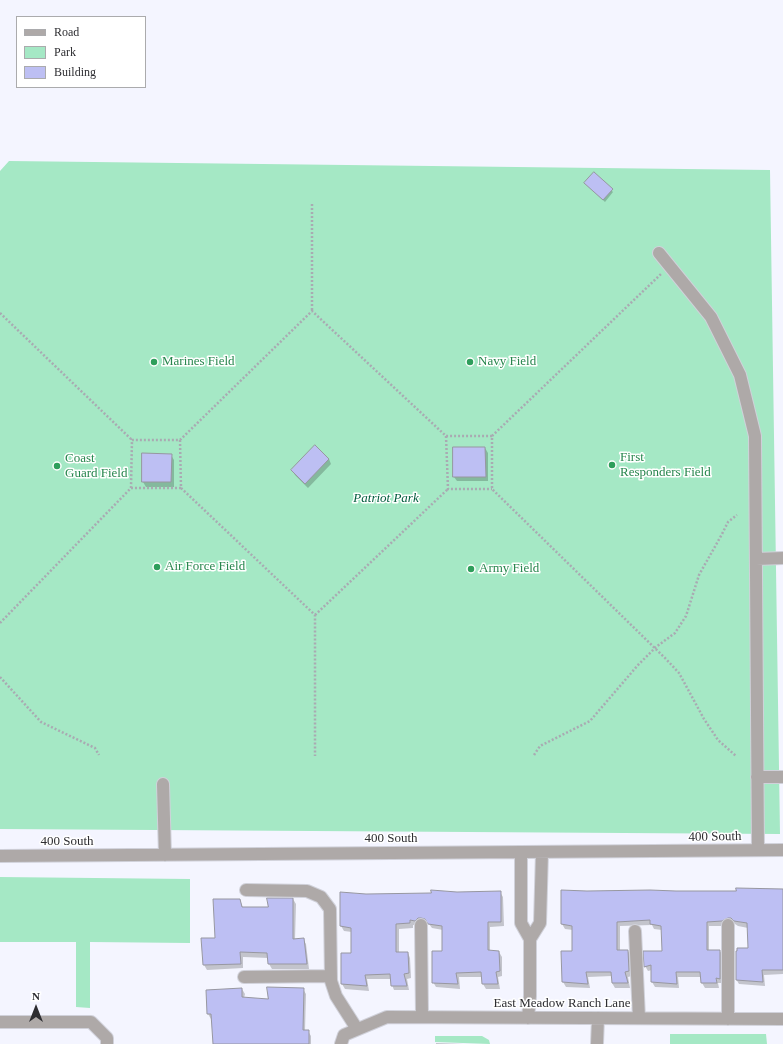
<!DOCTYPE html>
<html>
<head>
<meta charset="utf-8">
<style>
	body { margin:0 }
	#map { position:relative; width:783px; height:1044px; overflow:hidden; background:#f4f5ff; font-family:"Times New Roman",serif }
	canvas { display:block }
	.legend { position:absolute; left:16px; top:16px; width:130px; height:72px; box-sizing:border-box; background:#fff; border:1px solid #ababad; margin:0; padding:5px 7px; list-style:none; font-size:12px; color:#2d2d31 }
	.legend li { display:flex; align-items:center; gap:8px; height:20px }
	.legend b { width:20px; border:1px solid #ababad }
	.north { position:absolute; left:16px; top:988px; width:40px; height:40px; -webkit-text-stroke:3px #fff; paint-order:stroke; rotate:0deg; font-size:11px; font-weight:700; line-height:16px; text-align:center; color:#2d2d31 }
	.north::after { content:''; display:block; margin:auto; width:14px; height:18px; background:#2d2d31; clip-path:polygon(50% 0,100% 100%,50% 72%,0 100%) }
</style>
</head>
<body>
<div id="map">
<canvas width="783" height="1044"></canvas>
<ul class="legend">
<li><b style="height:5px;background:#aea9a8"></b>Road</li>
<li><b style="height:11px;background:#a5e8c5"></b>Park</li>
<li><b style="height:11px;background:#bdbff3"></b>Building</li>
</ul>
<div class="north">N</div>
</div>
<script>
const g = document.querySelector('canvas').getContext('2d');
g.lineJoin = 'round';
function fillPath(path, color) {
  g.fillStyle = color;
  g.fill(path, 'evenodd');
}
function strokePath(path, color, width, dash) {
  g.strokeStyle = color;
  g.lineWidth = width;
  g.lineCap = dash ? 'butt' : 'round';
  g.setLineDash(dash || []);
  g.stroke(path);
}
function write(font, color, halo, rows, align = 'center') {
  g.font = font + ' "Times New Roman",serif';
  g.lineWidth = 3;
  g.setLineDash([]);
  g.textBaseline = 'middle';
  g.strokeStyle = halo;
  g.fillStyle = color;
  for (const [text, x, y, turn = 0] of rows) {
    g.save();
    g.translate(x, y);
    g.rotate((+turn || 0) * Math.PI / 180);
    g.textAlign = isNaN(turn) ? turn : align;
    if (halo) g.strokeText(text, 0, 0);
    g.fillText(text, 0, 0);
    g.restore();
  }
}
fillPath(new Path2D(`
	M 9,161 L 770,170 L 780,834 L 0,829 L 0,171 Z
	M 0,877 L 190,879 L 190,943 L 90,942 L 90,1008 L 76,1007 L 76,942 L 0,942 Z
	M 670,1034 L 766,1034 L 767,1044 L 670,1044 Z
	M 435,1036 L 482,1036 L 489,1040 L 490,1044 L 435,1042 Z`), '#a5e8c5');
fillPath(new Path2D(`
	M 594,174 L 613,192 L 605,202 L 587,185 Z
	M 485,448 L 488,453 L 488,481 L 457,481 L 454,477 Z
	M 171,455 L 174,460 L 174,487 L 146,487 L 143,482 Z
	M 329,459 L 331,464 L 308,488 L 295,475 L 292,470 Z
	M 783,890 L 783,974 L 764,975 L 765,986 L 739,984 L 736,979 L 749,949 L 748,928 L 738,926 L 732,922 L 725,926 L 709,926 L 709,951 L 720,951 L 723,956 L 723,983 L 718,983 L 719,988 L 705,988 L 702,983 L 701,977 L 678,977 L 679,988 L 655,987 L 652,982 L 652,970 L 648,971 L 645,966 L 663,952 L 662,930 L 654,929 L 652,925 L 620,926 L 620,951 L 628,951 L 631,956 L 632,976 L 628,977 L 630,988 L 615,988 L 612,983 L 612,976 L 588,977 L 590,988 L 566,987 L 563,982 L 573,952 L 573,930 L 565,929 L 562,924 L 676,892 Z
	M 500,892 L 503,897 L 504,926 L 490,927 L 490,951 L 499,952 L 502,957 L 502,976 L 498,977 L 500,989 L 486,989 L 483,984 L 482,977 L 459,977 L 460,989 L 436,987 L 433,982 L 443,952 L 443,930 L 432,928 L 429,924 L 424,922 L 418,926 L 413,925 L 413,928 L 399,929 L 399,953 L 408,953 L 410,958 L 411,978 L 407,979 L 409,990 L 394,990 L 392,985 L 391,979 L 367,979 L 369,991 L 345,989 L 342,984 L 342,954 L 352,954 L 352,932 L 344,931 L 341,926 L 366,895 Z
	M 293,899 L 296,904 L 295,940 L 303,939 L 306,944 L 309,969 L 272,969 L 269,964 L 269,958 L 243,957 L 243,968 L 207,970 L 204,965 L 216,939 L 240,900 L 243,908 L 269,908 Z
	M 242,989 L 245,994 L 244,998 L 269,1000 L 303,989 L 306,994 L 305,1031 L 308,1031 L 311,1036 L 311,1044 L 214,1044 L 212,1019 L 211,1019 L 208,1014 L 207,991 Z
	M 436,1043 L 464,1044 L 436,1044 Z`), '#0003');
const building = new Path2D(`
	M 594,172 L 613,189 L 603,200 L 584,183 Z
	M 315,445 L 329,459 L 305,484 L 291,470 Z
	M 453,447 L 485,447 L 486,477 L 453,477 Z
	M 142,453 L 172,454 L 171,482 L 142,482 Z
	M 736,888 L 783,889 L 783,970 L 762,970 L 763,982 L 736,980 L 736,951 L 737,951 L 737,948 L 748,948 L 747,923 L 734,921 L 731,918 L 728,918 L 722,921 L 707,922 L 707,950 L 720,950 L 720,979 L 716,978 L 717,983 L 701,983 L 700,972 L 676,972 L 677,984 L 651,982 L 651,965 L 644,967 L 643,951 L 662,951 L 661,926 L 650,924 L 650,920 L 617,922 L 617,950 L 628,950 L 629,971 L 625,972 L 628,983 L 612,983 L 611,972 L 586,972 L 588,984 L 562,982 L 561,951 L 572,951 L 572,926 L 561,924 L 561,890 L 587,891 L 650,890 L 676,891 L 736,891 Z
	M 431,890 L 457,892 L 501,891 L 501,922 L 488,922 L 488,950 L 499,951 L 500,971 L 496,972 L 498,984 L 482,984 L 481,972 L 456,973 L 458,984 L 432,983 L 432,951 L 442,951 L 442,926 L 428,924 L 425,919 L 421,918 L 418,918 L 415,921 L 410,920 L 410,923 L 396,924 L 396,952 L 408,952 L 409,973 L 404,974 L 407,986 L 391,986 L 390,974 L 365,975 L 367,986 L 341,984 L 341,953 L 351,953 L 351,928 L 340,926 L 340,892 L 366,894 L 431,893 Z
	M 267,898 L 293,898 L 293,939 L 304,938 L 307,964 L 268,964 L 267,953 L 240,952 L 241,964 L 203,965 L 201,938 L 215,938 L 213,899 L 240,899 L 242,907 L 268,907 Z
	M 267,987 L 304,988 L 303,1030 L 309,1030 L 309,1044 L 213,1044 L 211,1014 L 207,1014 L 206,990 L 242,988 L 242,997 L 268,999 Z`);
fillPath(building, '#bdbff3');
strokePath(building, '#9797a0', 1);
const minor = new Path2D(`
	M 659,253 L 711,317 L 740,375 L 755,436 L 758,850
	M 756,559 L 783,558
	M 757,777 L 783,777
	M 163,784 L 165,855
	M 521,853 L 521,923 L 530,939 L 530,996 L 528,1018
	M 0,856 L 783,850
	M 246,890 L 307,891 L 321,897 L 330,909 L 331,981 L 336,996 L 357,1029
	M 421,925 L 422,1017
	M 635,931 L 639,1018
	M 530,939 L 540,923 L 542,852
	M 244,977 L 331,976
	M 728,1019 L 728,925
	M 0,1022 L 91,1022 L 107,1038 L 107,1044
	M 341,1044 L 344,1035 L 387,1017 L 783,1019
	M 597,1044 L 598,1018`);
strokePath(minor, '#d0d1da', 14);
strokePath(new Path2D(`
	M 312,204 L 312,311
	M 0,313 L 132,440
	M 446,436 L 448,489 L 492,489
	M 492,436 L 661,274
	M 131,488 L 181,488 L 180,440
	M 181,488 L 315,615 L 315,756
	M 315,615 L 448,489
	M 0,623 L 131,488 L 132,440 L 180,440 L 312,311 L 446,436 L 492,436 L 492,489 L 666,659 L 679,673 L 704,719 L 718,740 L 736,756
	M 0,677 L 41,722 L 95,748 L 99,755
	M 534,755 L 540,746 L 590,721 L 638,665 L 656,647 L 675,633 L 686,616 L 699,575 L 722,534 L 728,522 L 737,515`), '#a9aab2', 2.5, [2, 2]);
strokePath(minor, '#aea9a8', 12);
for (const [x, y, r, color] of [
	[154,362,4,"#2e9e5b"],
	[470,362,4,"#2e9e5b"],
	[612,465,4,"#2e9e5b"],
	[57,466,4,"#2e9e5b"],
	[157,567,4,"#2e9e5b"],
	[471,569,4,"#2e9e5b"]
]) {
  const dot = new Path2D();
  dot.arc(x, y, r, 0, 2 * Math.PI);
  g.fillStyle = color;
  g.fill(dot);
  strokePath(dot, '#fff', 1.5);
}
write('13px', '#27864d', '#fff', [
	["Marines Field",162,362],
	["Navy Field",478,362],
	["First",620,458],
	["Responders Field",620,473],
	["Coast",65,459],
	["Guard Field",65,474],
	["Air Force Field",165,567],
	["Army Field",479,569]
], 'left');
write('italic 13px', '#015c3d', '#fff', [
	["Patriot Park",386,499]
]);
write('13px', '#2d2d31', '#fff', [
	["400 South",715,837,-1],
	["400 South",391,839],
	["400 South",67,842],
	["East Meadow Ranch Lane",562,1004]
]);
</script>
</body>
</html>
